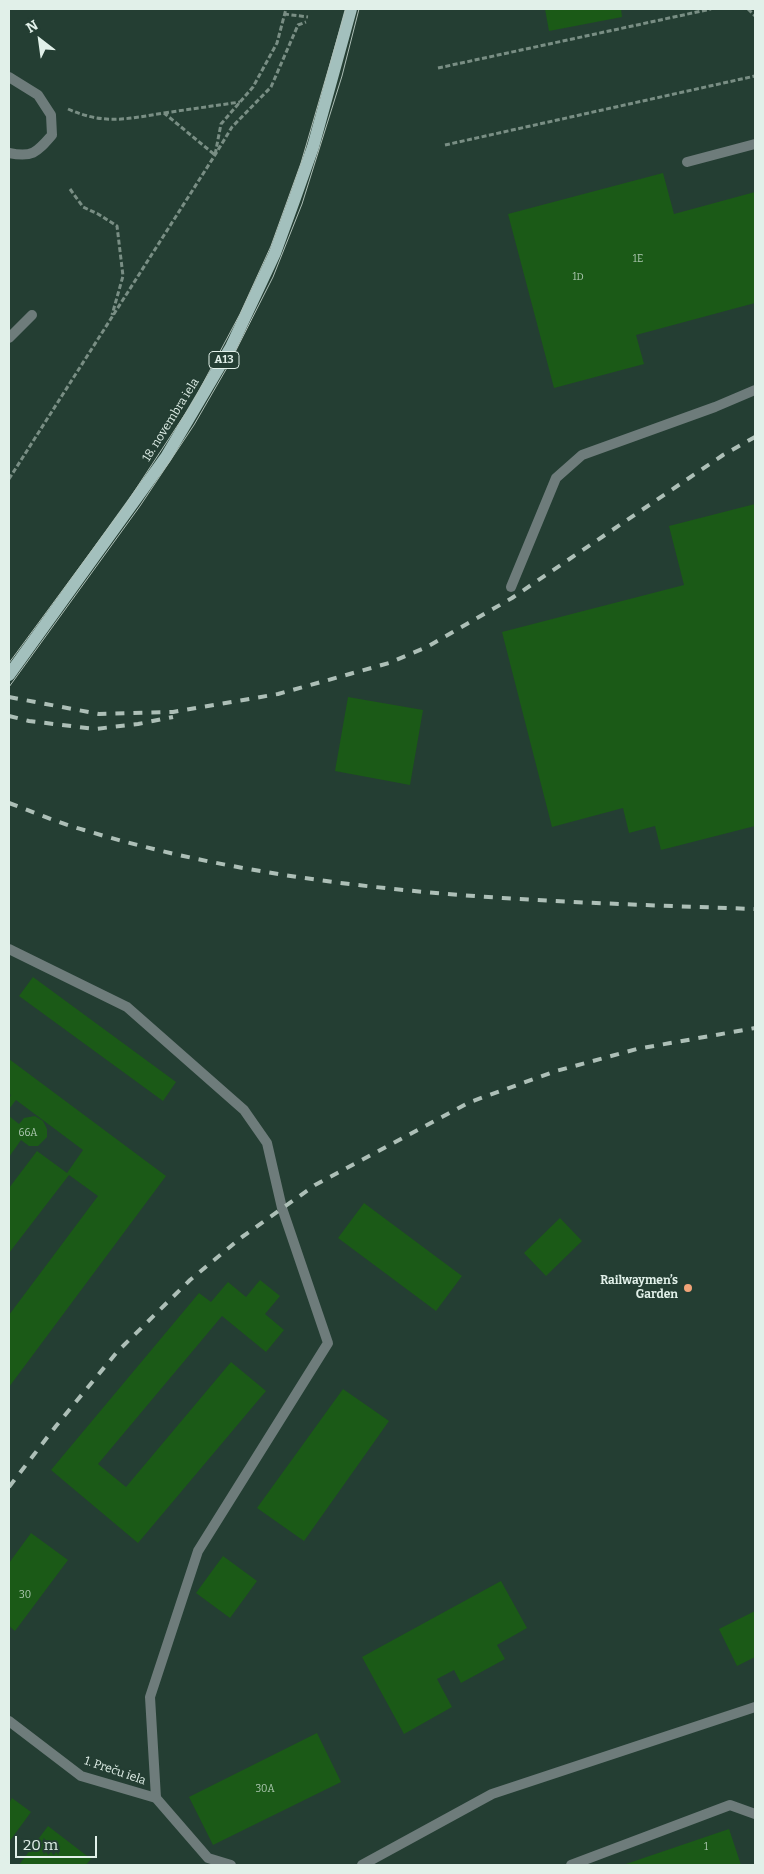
<!DOCTYPE html>
<html>
<head>
<meta charset="utf-8">
<style>
	body { margin:0 }
	#map { position:relative; width:764px; height:1874px; overflow:hidden; background:#243e33; font-family:Bitter,serif }
	canvas { display:block }
	.frame { position:absolute; inset:0; border:10px solid #e1f0e9; pointer-events:none }
	.north { position:absolute; left:15px; top:15px; width:50px; height:50px; -webkit-text-stroke:4px #243e33; paint-order:stroke; rotate:330deg; font-size:14px; font-weight:700; line-height:20px; text-align:center; color:#e1f0e9 }
	.north::after { content:''; display:block; margin:auto; width:18px; height:22px; background:#e1f0e9; clip-path:polygon(50% 0,100% 100%,50% 72%,0 100%) }
	.scale { position:absolute; left:15px; top:1836px; width:82px; height:22px; box-sizing:border-box; border:2px solid #e1f0e9; border-top:0; padding-left:6px; font-size:15px; line-height:18px; white-space:nowrap; color:#e1f0e9; -webkit-text-stroke:4px #243e33; paint-order:stroke }
</style>
</head>
<body>
<div id="map">
<canvas width="764" height="1874"></canvas>
<div class="frame"></div>
<div class="north">N</div>
<div class="scale">20 m</div>
</div>
<script>
const g = document.querySelector('canvas').getContext('2d');
g.lineJoin = 'round';
function fillPath(path, color) {
  g.fillStyle = color;
  g.fill(path, 'evenodd');
}
function strokePath(path, color, width, dash) {
  g.strokeStyle = color;
  g.lineWidth = width;
  g.lineCap = dash ? 'butt' : 'round';
  g.setLineDash(dash || []);
  g.stroke(path);
}
function write(font, color, halo, rows, align = 'center') {
  g.font = font + ' Bitter,serif';
  g.lineWidth = 4;
  g.setLineDash([]);
  g.textBaseline = 'middle';
  g.strokeStyle = halo;
  g.fillStyle = color;
  for (const [text, x, y, turn = 0] of rows) {
    g.save();
    g.translate(x, y);
    g.rotate((+turn || 0) * Math.PI / 180);
    g.textAlign = isNaN(turn) ? turn : align;
    if (halo) g.strokeText(text, 0, 0);
    g.fillText(text, 0, 0);
    g.restore();
  }
}
fillPath(new Path2D(`
	M 545,9 L 621,9 L 622,17 L 549,31 Z
	M 663,173 L 674,214 L 755,192 L 755,303 L 636,335 L 644,364 L 554,388 L 508,214 Z
	M 755,504 L 755,826 L 661,850 L 655,826 L 629,833 L 623,808 L 552,827 L 502,632 L 684,585 L 669,526 Z
	M 348,697 L 423,710 L 410,785 L 335,771 Z
	M 33,977 L 176,1082 L 163,1101 L 19,996 Z
	M 9,1059 L 166,1176 L 9,1387 L 9,1315 L 98,1196 L 69,1175 L 9,1253 L 9,1188 L 37,1151 L 67,1173 L 83,1150 L 16,1100 L 9,1109 L 9,1098 L 11,1095 L 9,1094 Z
	M 9,1116 L 19,1124 L 24,1118 L 35,1116 L 43,1121 L 47,1129 L 47,1137 L 38,1146 L 29,1146 L 21,1140 L 9,1157 Z
	M 364,1203 L 462,1276 L 436,1311 L 338,1238 Z
	M 560,1218 L 582,1241 L 546,1276 L 524,1253 Z
	M 260,1280 L 280,1296 L 265,1314 L 284,1330 L 266,1352 L 222,1316 L 98,1464 L 126,1487 L 231,1362 L 266,1391 L 138,1543 L 51,1470 L 199,1293 L 211,1302 L 228,1282 L 246,1297 Z
	M 343,1389 L 389,1421 L 304,1541 L 257,1508 Z
	M 31,1533 L 68,1560 L 15,1631 L 9,1626 L 9,1563 Z
	M 223,1556 L 257,1581 L 230,1618 L 196,1593 Z
	M 501,1581 L 527,1628 L 497,1645 L 505,1659 L 461,1683 L 454,1670 L 437,1679 L 452,1707 L 404,1734 L 362,1657 Z
	M 755,1611 L 755,1657 L 737,1666 L 719,1629 Z
	M 317,1733 L 341,1782 L 213,1845 L 189,1797 Z
	M 12,1798 L 31,1812 L 9,1842 L 9,1803 Z
	M 48,1826 L 91,1859 L 86,1865 L 19,1865 Z
	M 729,1829 L 741,1865 L 623,1865 Z`), '#1b5a17');
strokePath(new Path2D(`
	M 748,9 L 755,16
	M 284,14 L 308,17
	M 438,68 L 711,9
	M 68,109 C 104,125 127,119 164,113 L 215,155 L 221,124 L 253,87 L 277,43 L 286,9
	M 164,113 L 240,102
	M 445,145 L 755,76
	M 70,189 L 83,207 L 98,214 L 117,226 L 123,276 L 112,315
	M 9,479 L 215,155 L 232,127 L 271,87 L 298,25 L 306,22`), '#798e84', 3, [5, 2.5]);
strokePath(new Path2D(`
	M 687,162 L 755,144
	M 511,587 L 556,478 L 582,455 L 715,407 L 755,390
	M 9,949 L 127,1007 L 244,1110 L 267,1143 L 282,1208 L 328,1343 L 198,1551 L 150,1697 L 156,1798
	M 362,1865 L 492,1794 L 755,1707
	M 571,1865 L 730,1805 L 755,1814`), '#6e7c7b', 10);
strokePath(new Path2D(`
	M 9,77 L 38,95 L 51,115 L 52,135 C 37,152 33,158 9,153
	M 9,338 L 32,315
	M 9,1721 L 81,1776 L 156,1798 L 208,1858 L 231,1865`), '#6e7c7b', 10);
strokePath(new Path2D(`
	M 9,675 L 166,457 L 231,347 L 275,253 L 295,198 L 313,147 L 351,9`), '#a3c0bd', 12);
strokePath(new Path2D(`
	M 9,663 L 126,504 L 193,402 L 240,314 L 271,246 L 301,163 L 346,9
	M 9,687 L 140,506 L 194,425 L 228,366 L 273,277 L 302,204 L 342,76 L 359,9`), '#adbfb7', 1);
strokePath(new Path2D(`
	M 9,697 L 99,714 L 173,712 L 278,694 L 389,663 L 427,647 L 512,598 L 723,455 L 755,437
	M 9,716 L 29,721 L 95,729 L 138,724 L 173,717
	M 9,803 C 34,812 58,823 84,830 C 301,896 531,901 755,909
	M 9,1487 L 56,1426 L 117,1352 L 190,1280 L 242,1237 L 315,1185 L 470,1102 L 556,1071 L 637,1049 L 755,1028`), '#adbfb7', 4, [9, 9]);
for (const [x, y, r, color] of [
	[688,1288,5,"#f0a378"]
]) {
  const dot = new Path2D();
  dot.arc(x, y, r, 0, 2 * Math.PI);
  g.fillStyle = color;
  g.fill(dot);
  strokePath(dot, '#243e33', 2);
}
write('10px', '#b0cab4', null, [
	["1E",638,259],
	["1D",578,277],
	["66A",28,1133],
	["30",25,1595],
	["30A",265,1789],
	["1",706,1847]
]);
for (const [x, y, w] of [
	[224,360,30]
]) {
  const box = new Path2D();
  box.roundRect(x - w / 2, y - 8.5, w, 17, 4);
  g.fillStyle = '#243e33';
  g.fill(box);
  strokePath(box, '#e1f0e9', 1);
}
write('bold 11px', '#e1f0e9', null, [
	["A13",224,360]
]);
write('12px', '#e1f0e9', '#243e33', [
	["18. novembra iela",171,420,-58],
	["1. Preču iela",115,1771,19]
]);
write('bold 12px', '#e1f0e9', '#243e33', [
	["Railwaymen’s",678,1281],
	["Garden",678,1295]
], 'right');
</script>
</body>
</html>
